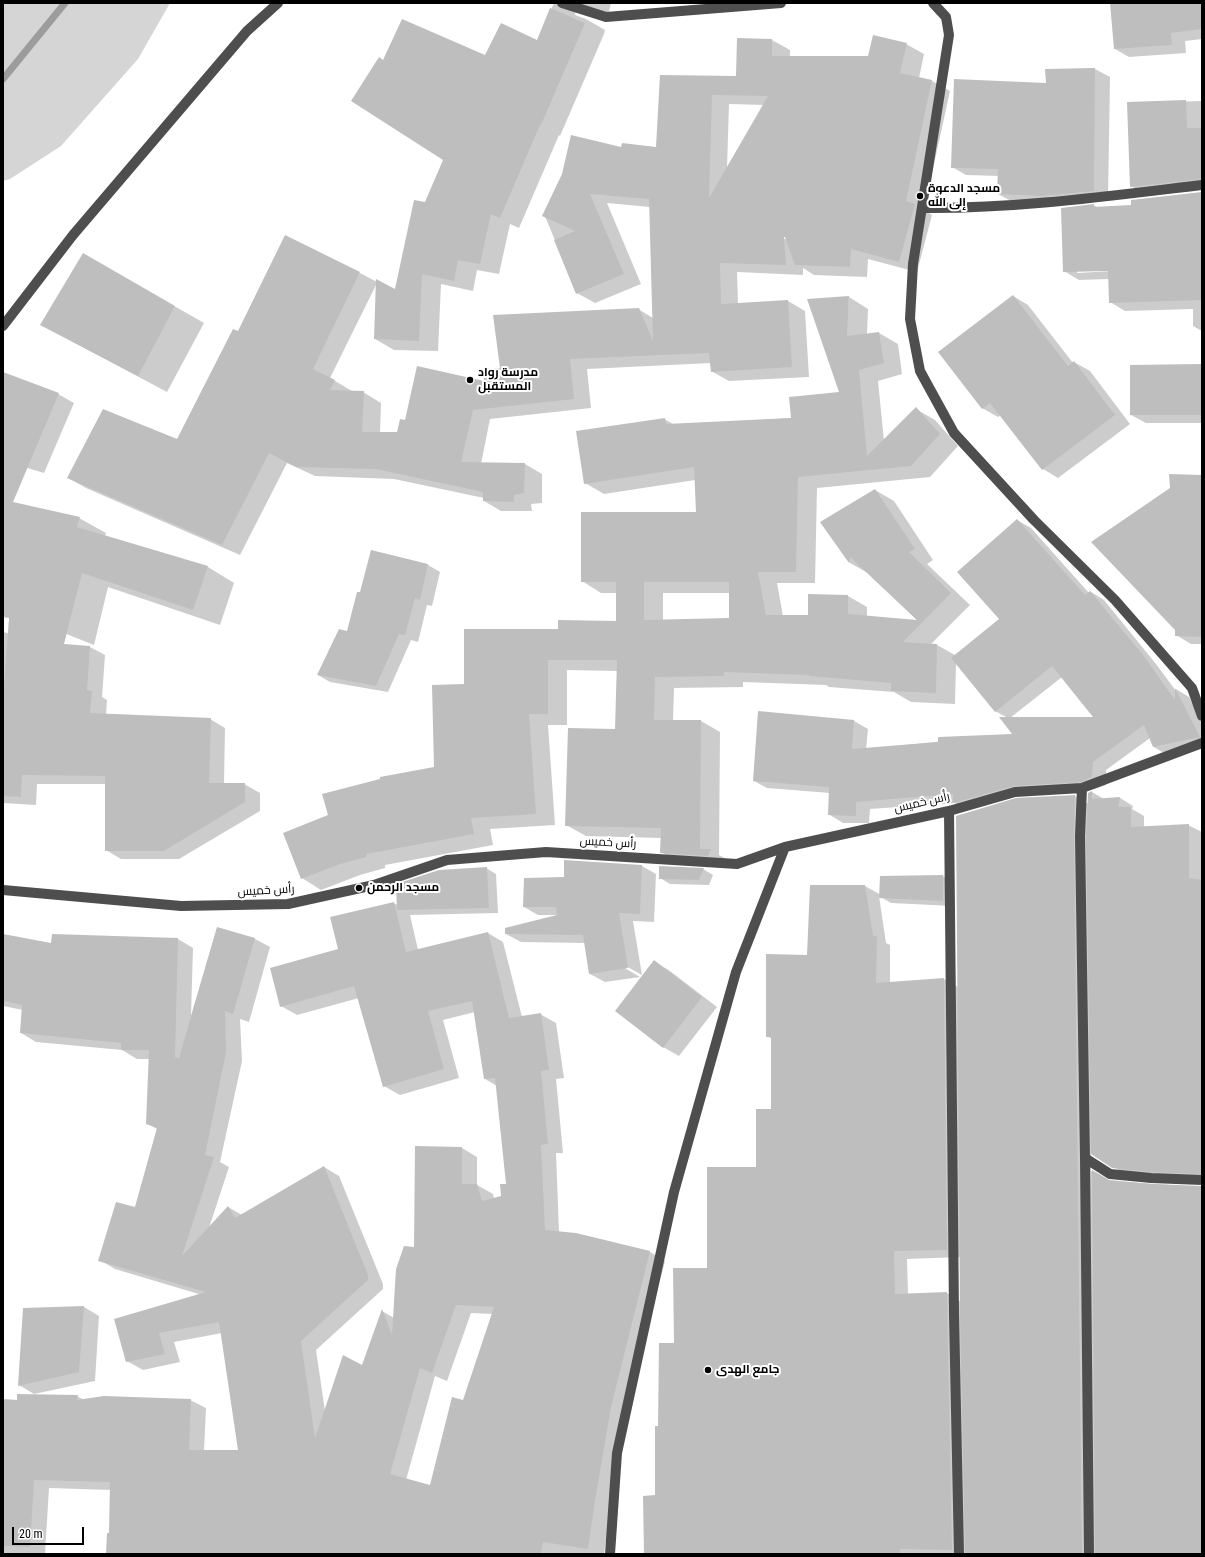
<!DOCTYPE html>
<html>
<head>
<meta charset="utf-8">
<style>
	body { margin:0 }
	#map { position:relative; width:1205px; height:1557px; overflow:hidden; background:#fff; font-family:"Roboto Condensed",sans-serif }
	canvas { display:block }
	.frame { position:absolute; inset:0; border:4px solid #000; pointer-events:none }
	.scale { position:absolute; left:12px; top:1527px; width:72px; height:18px; box-sizing:border-box; border:2px solid #000; border-top:0; padding-left:5px; font-size:12px; line-height:14px; white-space:nowrap; color:#000; -webkit-text-stroke:3px #fff; paint-order:stroke }
</style>
</head>
<body>
<div id="map">
<canvas width="1205" height="1557"></canvas>
<div class="frame"></div>
<div class="scale">20 m</div>
</div>
<script>
const g = document.querySelector('canvas').getContext('2d');
g.lineJoin = 'round';
function fillPath(path, color) {
  g.fillStyle = color;
  g.fill(path, 'evenodd');
}
function strokePath(path, color, width, dash) {
  g.strokeStyle = color;
  g.lineWidth = width;
  g.lineCap = dash ? 'butt' : 'round';
  g.setLineDash(dash || []);
  g.stroke(path);
}
function write(font, color, halo, rows, align = 'center') {
  g.font = font + ' "Roboto Condensed",Cairo,sans-serif';
  g.lineWidth = 4;
  g.setLineDash([]);
  g.textBaseline = 'middle';
  g.strokeStyle = halo;
  g.fillStyle = color;
  for (const [text, x, y, turn = 0] of rows) {
    g.save();
    g.translate(x, y);
    g.rotate((+turn || 0) * Math.PI / 180);
    g.textAlign = isNaN(turn) ? turn : align;
    if (halo) g.strokeText(text, 0, 0);
    g.fillText(text, 0, 0);
    g.restore();
  }
}
fillPath(new Path2D(`
	M 3,3 L 170,3 L 138,59 L 61,146 L 10,179 L 3,181 Z`), '#d5d5d5');
fillPath(new Path2D(`
	M 554,3 L 611,3 L 608,15 L 576,9 L 575,15 L 586,19 L 605,30 L 604,34 L 560,136 L 559,135 L 519,228 L 510,224 L 499,274 L 477,270 L 473,291 L 441,284 L 438,351 L 394,350 L 375,339 L 377,283 L 330,378 L 352,391 L 363,392 L 381,403 L 380,433 L 398,433 L 406,421 L 485,382 L 501,369 L 638,309 L 653,318 L 650,207 L 607,203 L 641,284 L 595,303 L 577,293 L 544,214 L 622,148 L 657,148 L 661,76 L 737,77 L 738,39 L 772,40 L 790,50 L 790,57 L 869,57 L 906,44 L 924,54 L 919,78 L 932,81 L 950,91 L 924,210 L 932,215 L 917,272 L 868,259 L 867,277 L 814,275 L 803,268 L 803,275 L 737,272 L 738,304 L 788,301 L 805,311 L 809,377 L 729,381 L 711,371 L 711,363 L 587,369 L 591,408 L 490,419 L 481,464 L 525,464 L 542,474 L 542,503 L 531,504 L 532,511 L 501,511 L 484,501 L 484,498 L 394,479 L 315,476 L 287,463 L 240,555 L 86,488 L 68,478 L 177,440 L 238,332 L 360,273 L 377,282 L 396,290 L 425,203 L 445,160 L 383,61 L 485,56 L 537,41 ZM 729,104 L 764,105 L 727,168 ZM 780,234 L 787,238 L 787,240 L 779,236 Z
	M 1111,3 L 1202,3 L 1202,39 L 1185,41 L 1186,53 L 1129,57 L 1115,49 Z
	M 1095,69 L 1110,77 L 1108,199 L 1013,202 L 998,194 L 999,176 L 966,175 L 952,167 L 1047,84 L 1046,70 Z
	M 1202,101 L 1202,188 L 1146,195 L 1131,186 L 1128,103 Z
	M 1202,193 L 1202,331 L 1193,326 L 1193,309 L 1125,311 L 1110,302 L 1109,279 L 1079,280 L 1064,271 L 1093,205 L 1097,207 L 1132,206 ZM 1113,269 L 1113,271 L 1077,273 L 1077,271 Z
	M 83,254 L 204,323 L 167,392 L 71,341 Z
	M 1013,296 L 1028,305 L 1073,363 L 1074,362 L 1090,371 L 1130,424 L 1058,478 L 1043,469 L 1001,415 L 998,417 L 982,408 Z
	M 849,297 L 868,309 L 867,335 L 879,333 L 898,344 L 902,374 L 878,381 L 884,441 L 916,409 L 935,420 L 958,446 L 930,477 L 817,488 L 815,583 L 777,583 L 783,616 L 809,616 L 809,595 L 848,596 L 867,607 L 867,617 L 919,622 L 868,573 L 850,563 L 821,523 L 875,490 L 894,501 L 933,560 L 927,564 L 970,605 L 931,644 L 937,645 L 955,655 L 1000,619 L 1017,520 L 1031,528 L 1089,593 L 1091,592 L 1104,600 L 1156,664 L 1176,691 L 1176,689 L 1189,697 L 1202,723 L 1202,747 L 1167,755 L 1154,747 L 1150,738 L 1106,770 L 1106,785 L 1095,789 L 1029,793 L 968,810 L 955,803 L 870,809 L 869,823 L 843,823 L 830,815 L 830,793 L 767,788 L 754,781 L 759,712 L 854,721 L 868,729 L 866,749 L 1014,734 L 1008,718 L 995,711 L 956,663 L 955,704 L 911,702 L 894,692 L 829,687 L 826,685 L 743,682 L 743,687 L 674,688 L 673,721 L 701,721 L 720,732 L 719,855 L 730,861 L 680,863 L 661,852 L 661,838 L 586,836 L 566,825 L 616,730 L 618,671 L 567,670 L 567,725 L 548,725 L 555,825 L 490,829 L 493,845 L 385,865 L 385,868 L 360,875 L 321,890 L 302,878 L 329,816 L 435,768 L 465,685 L 559,630 L 617,622 L 617,593 L 601,593 L 582,581 L 697,513 L 695,480 L 604,494 L 585,483 L 664,419 L 675,425 L 792,418 L 841,393 ZM 663,593 L 730,593 L 730,619 L 663,620 ZM 1062,677 L 1095,718 L 1010,718 Z
	M 1202,365 L 1202,423 L 1146,423 L 1131,415 Z
	M 3,373 L 58,394 L 74,403 L 44,473 L 21,466 L 3,465 Z
	M 1202,476 L 1202,644 L 1191,644 L 1176,635 Z
	M 79,518 L 106,533 L 105,536 L 208,567 L 234,583 L 220,625 L 108,587 L 94,645 L 16,614 L 3,607 L 3,549 Z
	M 371,552 L 428,565 L 440,572 L 432,606 L 427,605 L 418,642 L 411,640 L 388,692 L 330,682 L 318,675 L 347,632 L 361,594 Z
	M 3,632 L 54,644 L 90,647 L 105,655 L 102,697 L 107,700 L 106,715 L 210,719 L 225,728 L 224,784 L 244,784 L 260,793 L 260,811 L 179,859 L 121,859 L 106,850 L 106,784 L 37,784 L 36,805 L 3,803 Z
	M 1092,792 L 1104,799 L 1120,798 L 1133,806 L 1132,809 L 1144,816 L 1144,827 L 1188,825 L 1202,832 L 1202,1180 L 1127,1175 L 1091,1153 L 1091,1171 L 1109,1181 L 1202,1187 L 1202,1554 L 645,1554 L 656,1496 L 658,1427 L 675,1344 L 708,1269 L 757,1168 L 772,1110 L 772,1039 L 767,1036 L 808,956 L 811,886 L 865,886 L 881,895 L 943,876 L 953,882 L 953,906 L 891,903 L 879,896 L 886,943 L 890,945 L 890,983 L 944,979 L 958,987 L 1075,796 L 1089,804 ZM 961,1257 L 961,1302 L 947,1293 L 908,1294 L 907,1259 Z
	M 642,866 L 656,874 L 654,922 L 633,921 L 642,975 L 624,965 L 623,967 L 640,977 L 605,982 L 590,974 L 586,943 L 521,942 L 506,934 L 558,915 L 538,915 L 524,907 L 565,878 Z
	M 486,868 L 496,874 L 498,913 L 410,915 L 418,950 L 488,933 L 503,942 L 522,1017 L 540,1014 L 556,1023 L 564,1078 L 556,1079 L 563,1153 L 556,1153 L 559,1232 L 575,1234 L 650,1252 L 665,1261 L 626,1416 L 610,1511 L 604,1554 L 107,1554 L 110,1534 L 111,1490 L 49,1488 L 45,1554 L 3,1554 L 3,1400 L 18,1401 L 77,1396 L 84,1400 L 190,1400 L 206,1408 L 204,1451 L 240,1451 L 222,1333 L 174,1342 L 180,1362 L 143,1370 L 127,1361 L 115,1320 L 202,1295 L 115,1269 L 100,1260 L 135,1208 L 157,1129 L 147,1123 L 150,1059 L 137,1059 L 122,1050 L 36,1042 L 21,1033 L 23,1010 L 3,1006 L 3,935 L 52,944 L 178,939 L 193,948 L 191,1016 L 217,928 L 255,939 L 270,947 L 249,1022 L 240,1019 L 242,1061 L 220,1162 L 229,1167 L 209,1228 L 228,1207 L 242,1215 L 324,1167 L 339,1176 L 383,1284 L 383,1289 L 316,1350 L 325,1411 L 363,1366 L 382,1311 L 394,1318 L 414,1248 L 462,1148 L 477,1157 L 477,1185 L 493,1194 L 494,1199 L 502,1197 L 507,1185 L 497,1086 L 485,1079 L 475,1012 L 443,1020 L 459,1078 L 400,1095 L 384,1086 L 359,998 L 297,1015 L 281,1006 L 339,950 L 393,903 L 398,905 ZM 471,1313 L 493,1314 L 463,1401 L 431,1486 L 406,1480 L 435,1376 L 447,1381 Z
	M 703,869 L 713,875 L 709,885 L 670,884 L 660,878 Z
	M 655,962 L 670,971 L 717,1007 L 679,1056 L 663,1047 Z
	M 84,1307 L 99,1316 L 95,1381 L 34,1394 L 19,1385 Z`), '#0003');
strokePath(new Path2D(`
	M 3,79 L 65,3`), '#9c9c9c', 7);
fillPath(new Path2D(`
	M 1110,3 L 1202,3 L 1202,29 L 1171,33 L 1172,45 L 1114,49 Z
	M 550,8 L 585,23 L 541,125 L 540,125 L 500,218 L 491,214 L 480,264 L 458,260 L 454,281 L 422,274 L 419,341 L 374,339 L 376,279 L 395,289 L 414,200 L 425,202 L 443,160 L 351,101 L 379,57 L 383,60 L 402,19 L 485,55 L 501,23 L 537,40 Z
	M 873,35 L 907,43 L 900,73 L 932,80 L 906,201 L 915,204 L 899,262 L 851,249 L 850,267 L 795,265 L 785,237 L 784,237 L 786,265 L 720,263 L 721,304 L 788,300 L 792,367 L 711,372 L 709,353 L 570,359 L 574,399 L 473,410 L 461,462 L 525,463 L 524,493 L 514,495 L 514,502 L 483,501 L 483,492 L 376,469 L 296,467 L 269,453 L 222,545 L 67,478 L 103,409 L 177,439 L 233,329 L 238,331 L 285,235 L 360,272 L 313,369 L 335,380 L 330,390 L 364,391 L 362,432 L 397,432 L 400,419 L 405,420 L 417,366 L 484,381 L 483,369 L 500,368 L 493,315 L 639,308 L 653,341 L 649,199 L 590,194 L 624,274 L 576,294 L 554,240 L 575,231 L 542,216 L 562,174 L 571,135 L 621,147 L 622,143 L 656,147 L 660,75 L 736,76 L 737,38 L 772,39 L 772,56 L 868,56 ZM 712,95 L 768,96 L 709,198 Z
	M 1095,68 L 1094,191 L 1042,196 L 997,194 L 998,169 L 951,168 L 954,79 L 1046,83 L 1045,69 Z
	M 1186,100 L 1187,128 L 1202,128 L 1202,179 L 1130,187 L 1127,102 Z
	M 1202,192 L 1202,300 L 1109,303 L 1108,271 L 1063,272 L 1061,208 L 1094,204 L 1094,207 L 1131,205 L 1131,200 Z
	M 83,253 L 175,306 L 138,376 L 40,325 Z
	M 1013,295 L 1068,366 L 1074,361 L 1115,415 L 1042,470 L 990,403 L 982,409 L 938,352 Z
	M 849,296 L 847,336 L 879,332 L 884,363 L 859,370 L 867,456 L 916,407 L 940,434 L 911,466 L 798,477 L 796,572 L 758,572 L 766,615 L 808,615 L 808,594 L 848,595 L 848,614 L 917,620 L 850,557 L 849,563 L 820,522 L 875,489 L 915,549 L 909,552 L 951,593 L 903,642 L 937,644 L 936,693 L 891,691 L 891,683 L 809,676 L 809,675 L 724,672 L 724,676 L 655,677 L 654,720 L 701,720 L 700,849 L 711,849 L 708,856 L 660,853 L 661,828 L 565,826 L 568,728 L 615,729 L 617,660 L 548,660 L 548,714 L 529,714 L 536,814 L 471,818 L 474,834 L 366,854 L 366,857 L 340,864 L 301,879 L 283,833 L 328,815 L 322,794 L 380,779 L 380,777 L 434,767 L 432,685 L 464,684 L 464,629 L 558,629 L 558,620 L 616,621 L 616,582 L 581,582 L 581,512 L 696,512 L 694,467 L 584,484 L 576,431 L 665,418 L 666,424 L 791,418 L 789,397 L 839,392 L 807,299 ZM 644,582 L 729,582 L 729,618 L 644,620 Z
	M 1202,364 L 1202,415 L 1130,415 L 1130,365 Z
	M 3,372 L 59,393 L 13,502 L 80,517 L 77,527 L 208,566 L 193,610 L 82,573 L 64,644 L 90,646 L 87,690 L 92,691 L 90,713 L 211,718 L 209,783 L 245,783 L 245,802 L 164,851 L 105,851 L 105,776 L 22,775 L 21,797 L 3,796 L 3,699 L 9,618 L 3,617 Z
	M 1169,474 L 1202,475 L 1202,637 L 1175,636 L 1175,630 L 1091,542 L 1170,488 Z
	M 1017,519 L 1085,595 L 1090,591 L 1143,655 L 1175,700 L 1175,688 L 1200,737 L 1153,747 L 1144,725 L 1093,762 L 1092,777 L 1081,782 L 1014,786 L 953,803 L 953,794 L 856,802 L 856,816 L 828,815 L 829,787 L 753,781 L 758,711 L 854,720 L 852,749 L 938,742 L 938,737 L 1012,734 L 999,717 L 1093,717 L 1052,666 L 995,712 L 951,658 L 999,619 L 957,572 Z
	M 371,550 L 428,564 L 420,600 L 415,598 L 405,635 L 399,634 L 376,686 L 317,675 L 339,629 L 347,631 L 357,592 L 360,592 Z
	M 1092,791 L 1092,799 L 1120,797 L 1118,807 L 1131,807 L 1131,827 L 1189,824 L 1189,878 L 1202,880 L 1202,1174 L 1151,1172 L 1112,1168 L 1091,1154 L 1086,836 L 1088,793 Z
	M 1075,795 L 1074,836 L 1082,1554 L 965,1554 L 960,1314 L 956,816 L 1016,798 Z
	M 564,860 L 642,865 L 640,914 L 619,913 L 628,968 L 589,974 L 583,935 L 505,934 L 505,928 L 557,915 L 556,907 L 523,907 L 524,878 L 564,877 Z
	M 659,866 L 704,868 L 699,880 L 659,879 Z
	M 487,867 L 489,908 L 397,910 L 396,884 L 439,870 Z
	M 943,875 L 943,901 L 879,898 L 880,876 Z
	M 810,885 L 865,885 L 873,936 L 877,936 L 876,983 L 944,978 L 947,1250 L 894,1251 L 895,1294 L 947,1292 L 952,1550 L 900,1549 L 900,1554 L 644,1554 L 643,1496 L 655,1495 L 655,1426 L 658,1426 L 659,1343 L 674,1343 L 673,1268 L 707,1268 L 707,1167 L 756,1167 L 756,1109 L 771,1109 L 771,1037 L 766,1037 L 766,954 L 807,955 Z
	M 394,902 L 406,952 L 488,932 L 509,1018 L 541,1013 L 549,1070 L 541,1071 L 548,1144 L 541,1145 L 545,1230 L 576,1233 L 650,1251 L 611,1407 L 595,1501 L 588,1549 L 543,1542 L 541,1554 L 106,1554 L 107,1533 L 109,1533 L 110,1482 L 34,1480 L 30,1547 L 3,1546 L 3,1399 L 17,1400 L 17,1394 L 78,1395 L 77,1400 L 104,1396 L 191,1399 L 189,1450 L 238,1450 L 219,1322 L 159,1333 L 165,1354 L 126,1362 L 114,1319 L 206,1292 L 98,1261 L 116,1202 L 135,1207 L 157,1128 L 146,1124 L 149,1050 L 121,1050 L 121,1043 L 20,1033 L 22,1005 L 3,1001 L 3,934 L 51,943 L 52,934 L 178,938 L 175,1057 L 179,1058 L 217,927 L 255,938 L 233,1014 L 225,1011 L 226,1052 L 205,1155 L 214,1157 L 182,1256 L 228,1206 L 235,1218 L 324,1166 L 368,1275 L 368,1280 L 301,1341 L 315,1438 L 343,1355 L 362,1365 L 382,1309 L 392,1335 L 396,1269 L 404,1246 L 414,1247 L 415,1146 L 462,1147 L 462,1184 L 477,1184 L 482,1201 L 501,1196 L 500,1184 L 506,1184 L 495,1078 L 484,1079 L 472,1001 L 428,1011 L 444,1069 L 383,1087 L 354,986 L 280,1007 L 270,968 L 338,949 L 330,917 ZM 456,1305 L 494,1307 L 463,1400 L 452,1397 L 430,1485 L 390,1474 L 420,1368 L 432,1373 Z
	M 654,960 L 702,997 L 663,1048 L 615,1011 Z
	M 1092,1170 L 1109,1180 L 1151,1184 L 1202,1186 L 1202,1554 L 1095,1554 Z
	M 84,1306 L 79,1372 L 18,1386 L 23,1308 Z`), '#bebebe');
strokePath(new Path2D(`
	M 562,3 L 606,17 L 781,3
	M 933,3 L 946,17 L 949,35 L 913,264 L 910,319 L 920,371 L 954,433 L 1034,520 L 1115,600 L 1192,688 L 1202,716
	M 922,208 C 1016,209 1109,196 1202,185
	M 3,326 L 73,235 L 247,31 L 278,3
	M 1082,788 L 1080,836 L 1085,1158 L 1110,1174 L 1151,1178 L 1202,1180
	M 949,811 L 954,1314 L 959,1554
	M 3,890 L 181,906 L 288,904 L 374,885 L 447,860 L 546,852 L 737,864 L 785,847 L 949,811 L 1015,792 L 1082,788 L 1202,743
	M 1085,1158 L 1089,1554
	M 610,1554 L 617,1453 L 674,1192 L 736,972 L 785,847`), '#4e4e4e', 10);
for (const [x, y, r, color] of [
	[920,196,4,"#000"],
	[470,380,4,"#000"],
	[359,888,4,"#000"],
	[708,1370,4,"#000"]
]) {
  const dot = new Path2D();
  dot.arc(x, y, r, 0, 2 * Math.PI);
  g.fillStyle = color;
  g.fill(dot);
  strokePath(dot, '#fff', 1.5);
}
write('bold 12px', '#000', '#fff', [
	["مسجد الدعوة",928,189],
	["إلى الله",928,203],
	["مدرسة رواد",478,373],
	["المستقبل",478,387],
	["مسجد الرحمن",367,888],
	["جامع الهدى",716,1370]
], 'left');
write('12px', '#000', '#fff', [
	["رأس خميس",922,803,-13],
	["رأس خميس",608,843,3],
	["رأس خميس",266,891,-3]
]);
</script>
</body>
</html>
